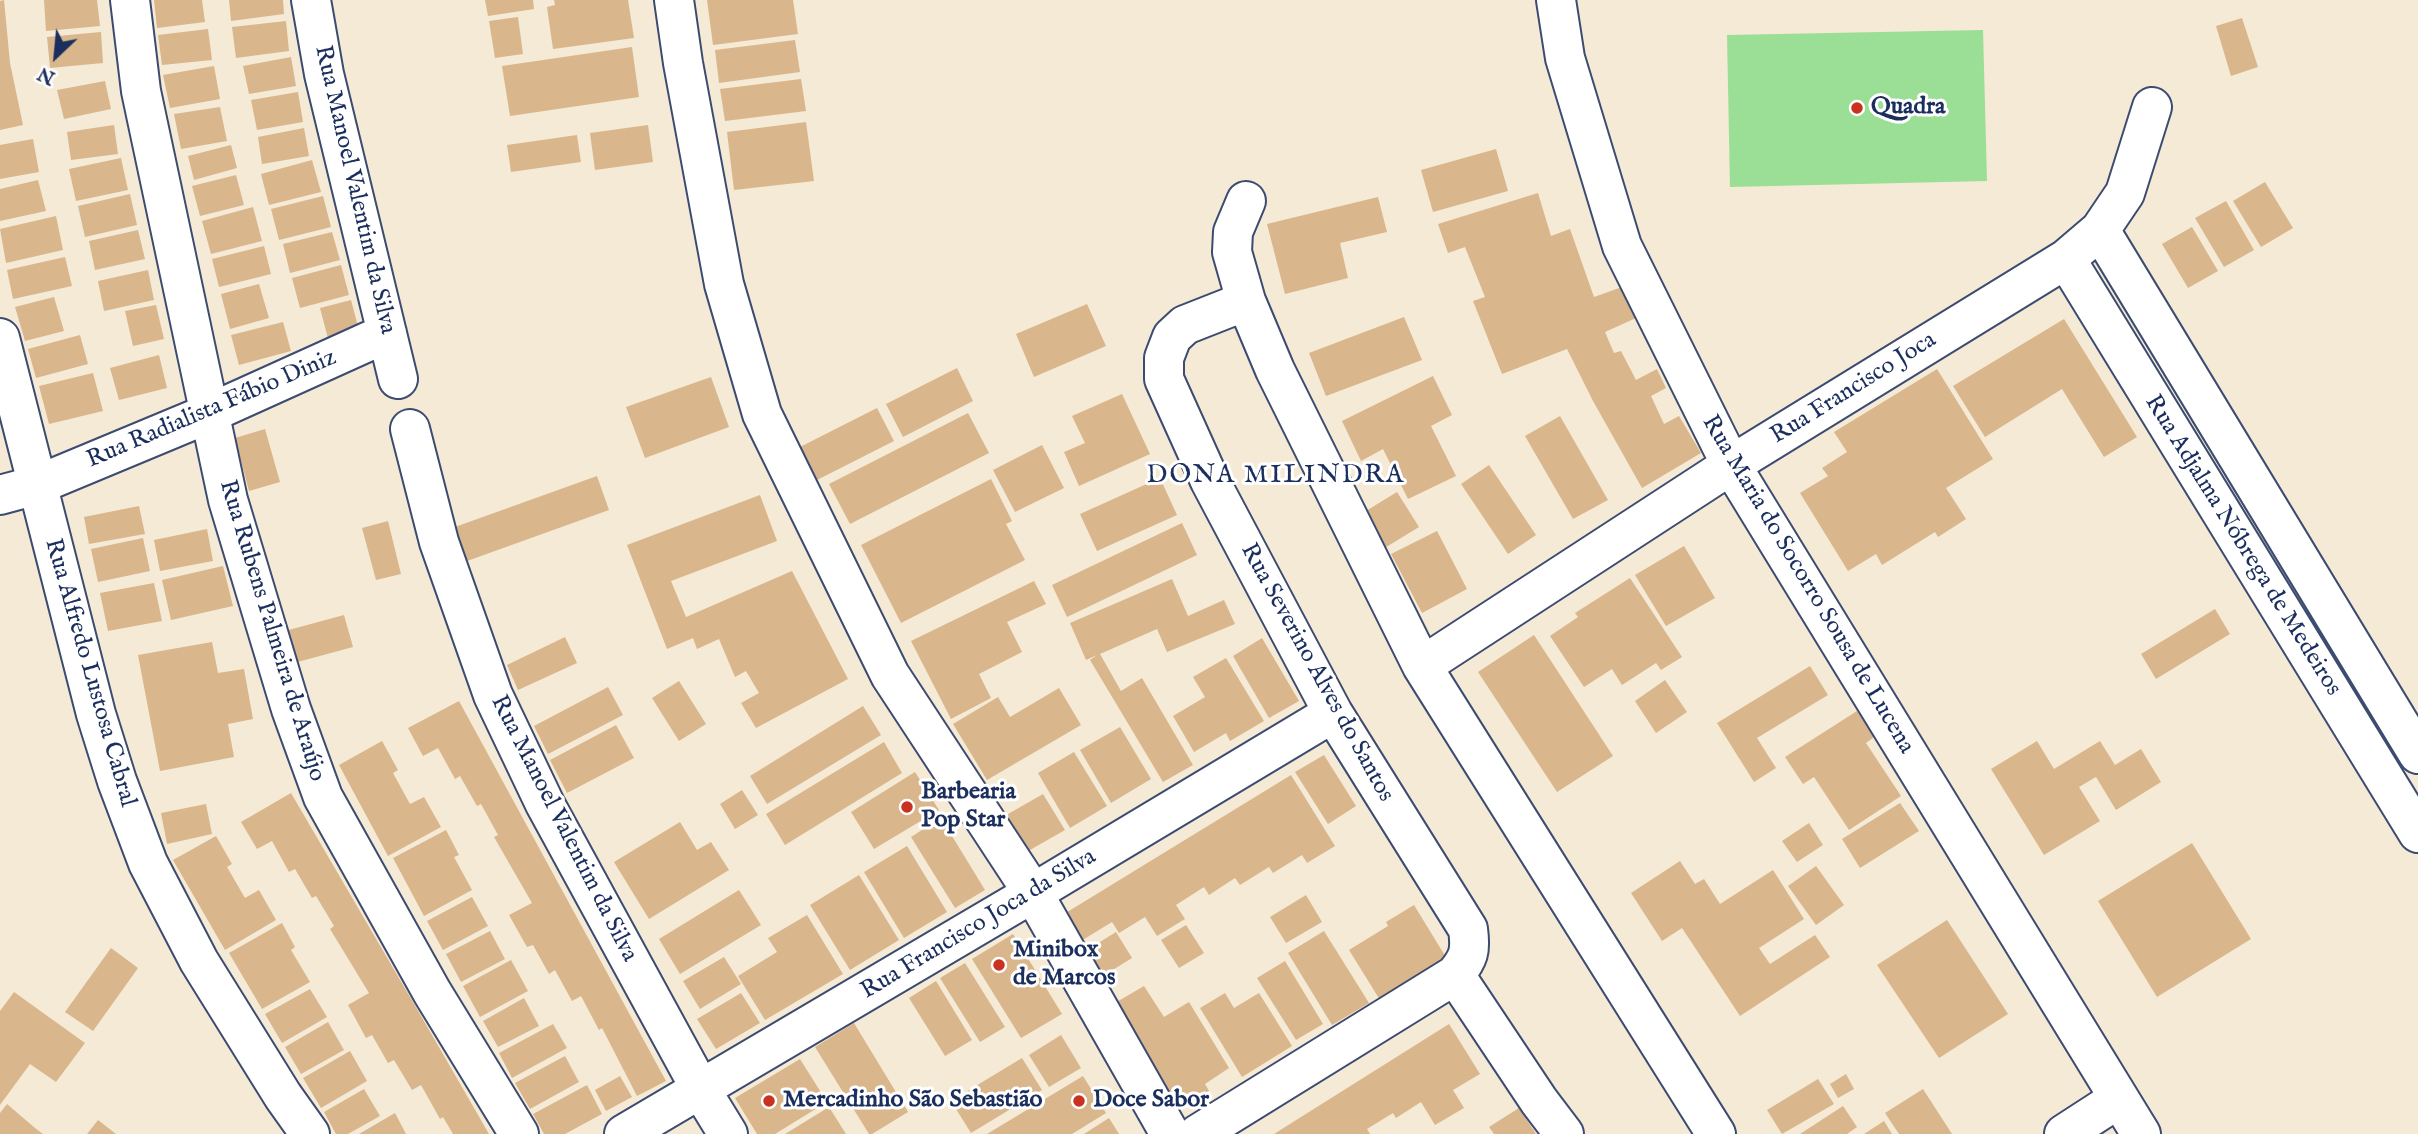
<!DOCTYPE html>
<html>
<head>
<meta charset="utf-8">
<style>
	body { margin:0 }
	#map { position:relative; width:2418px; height:1134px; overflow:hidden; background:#f5ead5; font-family:"IM FELL English",serif }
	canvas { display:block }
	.north { position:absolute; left:21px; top:21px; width:70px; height:70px; -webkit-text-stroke:5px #fff; paint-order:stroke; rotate:206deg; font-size:19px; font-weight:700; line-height:28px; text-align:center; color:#1b2f5e }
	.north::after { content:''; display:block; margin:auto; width:24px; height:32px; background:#1b2f5e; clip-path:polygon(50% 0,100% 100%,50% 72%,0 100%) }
</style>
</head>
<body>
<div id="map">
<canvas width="2418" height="1134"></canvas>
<div class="north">N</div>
</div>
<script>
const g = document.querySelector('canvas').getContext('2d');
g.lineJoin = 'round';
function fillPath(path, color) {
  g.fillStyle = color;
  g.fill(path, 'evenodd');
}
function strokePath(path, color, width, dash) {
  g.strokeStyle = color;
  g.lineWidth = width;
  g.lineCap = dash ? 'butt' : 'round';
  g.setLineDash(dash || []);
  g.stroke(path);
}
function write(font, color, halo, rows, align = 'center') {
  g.font = font + ' "IM FELL English",serif';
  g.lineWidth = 6;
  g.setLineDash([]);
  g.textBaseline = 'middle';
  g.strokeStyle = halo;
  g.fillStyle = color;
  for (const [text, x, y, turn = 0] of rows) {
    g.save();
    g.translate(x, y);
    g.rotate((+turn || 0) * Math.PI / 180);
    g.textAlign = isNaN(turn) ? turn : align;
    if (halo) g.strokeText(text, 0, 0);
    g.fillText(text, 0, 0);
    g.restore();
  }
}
fillPath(new Path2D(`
	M 1983,30 L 1987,181 L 1730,187 L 1727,35 Z`), '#9bde95');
fillPath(new Path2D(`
	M 4,0 L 10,63 L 23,125 L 0,130 L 0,1 Z
	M 44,0 L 97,0 L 100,26 L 46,31 Z
	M 154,0 L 202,0 L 205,22 L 157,28 Z
	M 229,0 L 283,0 L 284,14 L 231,21 Z
	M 485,0 L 533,0 L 534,9 L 488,16 Z
	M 554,0 L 628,0 L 634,38 L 553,49 L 547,7 L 555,5 Z
	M 707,0 L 793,0 L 798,34 L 713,45 Z
	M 518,17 L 523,54 L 495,58 L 489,21 Z
	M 2242,18 L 2258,67 L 2231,76 L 2216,26 Z
	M 286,21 L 289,51 L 236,58 L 232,27 Z
	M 208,29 L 212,60 L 162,65 L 158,35 Z
	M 101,32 L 103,63 L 50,68 L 47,37 Z
	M 795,40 L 800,72 L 719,83 L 715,50 Z
	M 632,47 L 639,97 L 510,116 L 502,66 Z
	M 291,57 L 296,86 L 249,94 L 243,66 Z
	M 214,66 L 220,99 L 170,108 L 163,75 Z
	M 801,79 L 806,111 L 725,121 L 720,89 Z
	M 105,81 L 111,109 L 64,119 L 57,90 Z
	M 298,92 L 303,122 L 257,130 L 251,100 Z
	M 220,107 L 227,141 L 181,149 L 174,114 Z
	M 806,122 L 814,181 L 734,190 L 727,132 Z
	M 114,125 L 118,154 L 71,160 L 67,132 Z
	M 648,125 L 653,162 L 595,170 L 590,133 Z
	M 304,128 L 309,156 L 262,164 L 258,137 Z
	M 577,135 L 581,162 L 511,172 L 507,145 Z
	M 33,139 L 39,172 L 0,179 L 0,145 Z
	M 231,145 L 237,168 L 194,180 L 188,156 Z
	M 1496,149 L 1508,191 L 1433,212 L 1421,170 Z
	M 121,158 L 128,190 L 76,201 L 69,169 Z
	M 312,160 L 321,192 L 269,205 L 261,174 Z
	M 236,175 L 244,205 L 200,216 L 192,186 Z
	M 38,180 L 46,211 L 0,221 L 0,189 Z
	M 2265,182 L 2293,228 L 2261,247 L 2233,201 Z
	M 1538,193 L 1551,236 L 1570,229 L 1594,297 L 1622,287 L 1636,318 L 1605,332 L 1614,353 L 1621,351 L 1636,380 L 1657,369 L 1666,388 L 1651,396 L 1664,424 L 1679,416 L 1701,453 L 1642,488 L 1593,401 L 1567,349 L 1502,374 L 1473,301 L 1485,297 L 1465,247 L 1448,253 L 1438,224 Z
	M 130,194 L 137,225 L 85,237 L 78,206 Z
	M 323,196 L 331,227 L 279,240 L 271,209 Z
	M 1378,197 L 1387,232 L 1340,243 L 1348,278 L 1285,294 L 1267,224 Z
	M 2226,201 L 2254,250 L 2224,267 L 2195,218 Z
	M 253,207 L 262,241 L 211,254 L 202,221 Z
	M 56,216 L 63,250 L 6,263 L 0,229 Z
	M 2192,227 L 2218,271 L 2188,288 L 2162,244 Z
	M 138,230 L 145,259 L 95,270 L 89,241 Z
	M 332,232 L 340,260 L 290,273 L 283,244 Z
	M 264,246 L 271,274 L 219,287 L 212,259 Z
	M 65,257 L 72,286 L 13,299 L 7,270 Z
	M 341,265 L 349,295 L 300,308 L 292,278 Z
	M 148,270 L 154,300 L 104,311 L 98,281 Z
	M 259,284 L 269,318 L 230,329 L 221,294 Z
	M 54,297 L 64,331 L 25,341 L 15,307 Z
	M 351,300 L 360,334 L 329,342 L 320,308 Z
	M 1087,304 L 1106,346 L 1034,377 L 1016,334 Z
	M 156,305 L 164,339 L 133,346 L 125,311 Z
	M 1404,317 L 1422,360 L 1326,396 L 1309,353 Z
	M 2064,319 L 2137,437 L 2104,457 L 2062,389 L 1985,437 L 1953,386 Z
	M 283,322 L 291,351 L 239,365 L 231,335 Z
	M 80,335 L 88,364 L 36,378 L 28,349 Z
	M 159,355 L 167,388 L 119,400 L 110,368 Z
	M 957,368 L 973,401 L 903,437 L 886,404 Z
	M 1937,369 L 1993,459 L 1946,488 L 1966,519 L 1938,537 L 1935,532 L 1882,565 L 1876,554 L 1848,571 L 1800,493 L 1828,476 L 1822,468 L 1847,452 L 1834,432 Z
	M 93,373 L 103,411 L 49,424 L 39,386 Z
	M 1433,376 L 1452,415 L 1431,426 L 1456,476 L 1408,499 L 1383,449 L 1361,461 L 1342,421 Z
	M 711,377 L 729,427 L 645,458 L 626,407 Z
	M 1122,394 L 1150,454 L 1079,486 L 1064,452 L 1085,443 L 1072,416 Z
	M 877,408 L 894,441 L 817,480 L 800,447 Z
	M 968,413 L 989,453 L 850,524 L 829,484 Z
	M 1560,416 L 1608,500 L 1573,519 L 1525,436 Z
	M 265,429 L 280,482 L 249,491 L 235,438 Z
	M 1042,445 L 1064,488 L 1015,512 L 993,470 Z
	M 1489,465 L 1536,535 L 1508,554 L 1461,484 Z
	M 597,476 L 609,510 L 467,561 L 455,527 Z
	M 1160,478 L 1177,515 L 1097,551 L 1080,514 Z
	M 991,479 L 1012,521 L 1006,524 L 1025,560 L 901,623 L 861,545 Z
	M 1397,492 L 1419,527 L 1383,549 L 1361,514 Z
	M 760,495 L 777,541 L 671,581 L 686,617 L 792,571 L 848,679 L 756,728 L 741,703 L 759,693 L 746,671 L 735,677 L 719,639 L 697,649 L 693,638 L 667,649 L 627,545 Z
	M 139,506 L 145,534 L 89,544 L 84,517 Z
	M 388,521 L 401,574 L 376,580 L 362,528 Z
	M 1182,523 L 1197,555 L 1067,617 L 1052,585 Z
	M 207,529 L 213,561 L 160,571 L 154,540 Z
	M 1437,531 L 1467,589 L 1422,613 L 1391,554 Z
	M 143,538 L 150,571 L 98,582 L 91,549 Z
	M 1684,546 L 1715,598 L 1666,626 L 1635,575 Z
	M 223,566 L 233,606 L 171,620 L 162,580 Z
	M 1630,578 L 1682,657 L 1661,670 L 1656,663 L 1622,685 L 1612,669 L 1584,687 L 1550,636 L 1578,617 L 1575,613 Z
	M 1172,579 L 1188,616 L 1224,600 L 1235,624 L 1167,652 L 1157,629 L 1100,654 L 1121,691 L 1142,678 L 1193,765 L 1163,782 L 1090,660 L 1097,655 L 1086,660 L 1070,623 Z
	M 1034,581 L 1046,604 L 1007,622 L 1022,652 L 979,674 L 991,698 L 951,719 L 911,641 Z
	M 154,583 L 162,621 L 108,631 L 100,593 Z
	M 2215,609 L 2230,634 L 2156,679 L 2141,654 Z
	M 344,615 L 353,647 L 294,663 L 285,631 Z
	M 1534,635 L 1613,756 L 1557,792 L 1478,672 Z
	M 565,637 L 577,663 L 518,690 L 507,665 Z
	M 1262,638 L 1299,701 L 1269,718 L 1233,656 Z
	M 212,642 L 218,673 L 244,669 L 253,719 L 228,724 L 234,757 L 160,771 L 138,655 Z
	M 1226,658 L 1264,721 L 1230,741 L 1226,733 L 1194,752 L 1173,716 L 1205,697 L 1193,677 Z
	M 1810,666 L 1828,695 L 1757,738 L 1776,768 L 1754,782 L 1717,723 Z
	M 1665,680 L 1687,712 L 1656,733 L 1635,701 Z
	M 679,681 L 706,724 L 679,741 L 652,698 Z
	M 608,687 L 623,715 L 548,754 L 534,726 Z
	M 1059,688 L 1081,725 L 987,780 L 953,724 L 998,697 L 1010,717 Z
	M 459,701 L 666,1081 L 637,1096 L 602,1028 L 599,1030 L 581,996 L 572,1001 L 555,970 L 549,974 L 533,945 L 527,947 L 509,915 L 532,903 L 494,837 L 498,835 L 481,804 L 477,806 L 460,776 L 455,779 L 438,748 L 423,756 L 408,728 Z
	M 863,706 L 881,735 L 767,804 L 750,776 Z
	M 1857,711 L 1874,737 L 1866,743 L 1901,796 L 1849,830 L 1814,777 L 1803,784 L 1785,757 Z
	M 616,725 L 634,758 L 567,793 L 550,760 Z
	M 1120,727 L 1151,779 L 1111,803 L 1080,750 Z
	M 382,741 L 398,770 L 393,773 L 410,804 L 424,797 L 441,827 L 388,856 L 339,765 Z
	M 2037,741 L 2054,769 L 2100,741 L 2115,765 L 2141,749 L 2161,782 L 2116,810 L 2096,777 L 2079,787 L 2100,821 L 2044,855 L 1991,769 Z
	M 884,742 L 902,773 L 785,845 L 766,814 Z
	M 1074,752 L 1107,806 L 1070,828 L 1038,773 Z
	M 1324,755 L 1356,806 L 1328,824 L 1295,772 Z
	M 915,772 L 939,810 L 874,849 L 851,812 Z
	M 1291,775 L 1335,846 L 1307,863 L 1302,855 L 1273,873 L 1269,867 L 1240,885 L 1235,878 L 1209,895 L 1204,887 L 1176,905 L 1185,919 L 1157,936 L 1145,917 L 1119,933 L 1112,922 L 1081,941 L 1064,914 Z
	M 742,790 L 758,815 L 735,829 L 720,804 Z
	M 291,793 L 417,1009 L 489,1134 L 453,1134 L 443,1117 L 440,1119 L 421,1085 L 412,1090 L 394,1060 L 388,1063 L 372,1035 L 366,1038 L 348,1005 L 369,993 L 330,929 L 334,926 L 316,896 L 312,898 L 295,869 L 289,872 L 272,841 L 257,849 L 241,822 Z
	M 1043,794 L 1065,830 L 1023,854 L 1001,818 Z
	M 1900,803 L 1919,831 L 1860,868 L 1842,839 Z
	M 206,804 L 212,834 L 167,844 L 161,813 Z
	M 941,818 L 985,890 L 955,908 L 911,837 Z
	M 680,822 L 697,850 L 711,842 L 729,870 L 649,919 L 614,862 Z
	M 1809,823 L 1823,845 L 1797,862 L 1782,841 Z
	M 446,830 L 459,855 L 454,857 L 472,890 L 424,916 L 393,858 Z
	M 216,836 L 232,864 L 227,867 L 245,898 L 259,890 L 276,920 L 225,950 L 173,860 Z
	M 2192,843 L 2251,939 L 2157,997 L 2098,901 Z
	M 907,846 L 947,912 L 904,938 L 864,872 Z
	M 1680,861 L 1695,884 L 1704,879 L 1720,904 L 1773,870 L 1804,919 L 1759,948 L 1770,964 L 1815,935 L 1830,957 L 1740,1016 L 1682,928 L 1662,941 L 1631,893 Z
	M 1816,866 L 1844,905 L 1816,925 L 1788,886 Z
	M 859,875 L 899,940 L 850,970 L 810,905 Z
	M 739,890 L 761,925 L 680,974 L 659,939 Z
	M 1306,895 L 1322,922 L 1286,943 L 1270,917 Z
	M 472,897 L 488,926 L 443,950 L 427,921 Z
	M 1414,905 L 1447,959 L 1380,1000 L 1349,950 L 1388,926 L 1386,922 Z
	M 807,915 L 843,974 L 765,1020 L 738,976 L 777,952 L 768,938 Z
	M 1947,920 L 2008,1014 L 1939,1058 L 1877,965 Z
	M 282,923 L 295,947 L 291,950 L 310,982 L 262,1009 L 229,953 Z
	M 1186,925 L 1204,953 L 1179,968 L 1161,940 Z
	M 490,931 L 505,959 L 461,982 L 446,954 Z
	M 1324,931 L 1369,1003 L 1332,1025 L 1288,953 Z
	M 1116,932 L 1132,958 L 1103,976 L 1087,950 Z
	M 1013,934 L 1062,1014 L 1021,1038 L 972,959 Z
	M 111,948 L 138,968 L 93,1031 L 65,1012 Z
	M 724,957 L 741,984 L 700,1009 L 683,981 Z
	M 511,960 L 528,991 L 480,1017 L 463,986 Z
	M 1285,961 L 1323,1024 L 1296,1040 L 1257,978 Z
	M 965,963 L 1005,1027 L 980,1042 L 940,978 Z
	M 936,981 L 972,1040 L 945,1056 L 909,998 Z
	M 1144,986 L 1164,1017 L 1189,1002 L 1229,1068 L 1205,1084 L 1209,1091 L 1180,1108 L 1115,1003 Z
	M 310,989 L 327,1017 L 282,1043 L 265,1014 Z
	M 14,992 L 85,1043 L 56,1082 L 30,1064 L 0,1105 L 0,1011 Z
	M 741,993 L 760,1023 L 716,1049 L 697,1019 Z
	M 1225,993 L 1234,1008 L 1259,993 L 1292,1046 L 1242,1077 L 1200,1008 Z
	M 524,998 L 539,1026 L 498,1047 L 483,1021 Z
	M 328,1022 L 344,1050 L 301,1074 L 285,1047 Z
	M 854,1023 L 908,1112 L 872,1134 L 869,1134 L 815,1047 Z
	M 553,1024 L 567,1048 L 512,1078 L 499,1053 Z
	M 1449,1024 L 1480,1074 L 1453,1090 L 1464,1108 L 1435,1125 L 1421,1102 L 1396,1118 L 1393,1113 L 1367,1129 L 1370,1134 L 1274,1134 Z
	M 1061,1035 L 1081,1068 L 1049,1087 L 1029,1055 Z
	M 350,1051 L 367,1081 L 321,1108 L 303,1078 Z
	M 565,1056 L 579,1082 L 530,1109 L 515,1083 Z
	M 1022,1058 L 1042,1090 L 971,1133 L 951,1101 Z
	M 800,1059 L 827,1102 L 775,1134 L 757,1134 L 735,1098 Z
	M 1846,1074 L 1854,1089 L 1838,1098 L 1830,1084 Z
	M 620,1076 L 632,1097 L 606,1111 L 595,1090 Z
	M 1083,1076 L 1106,1113 L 1072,1134 L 987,1134 Z
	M 1818,1079 L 1834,1104 L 1782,1134 L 1767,1110 Z
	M 587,1085 L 602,1114 L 565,1134 L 544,1134 L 533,1114 Z
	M 364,1089 L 380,1116 L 348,1134 L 336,1134 L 324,1112 Z
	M 1923,1089 L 1952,1134 L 1899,1134 L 1885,1113 Z
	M 7,1104 L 35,1128 L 43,1134 L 0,1134 L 0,1113 Z
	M 1843,1106 L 1857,1127 L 1847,1134 L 1800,1134 Z
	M 829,1107 L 846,1134 L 785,1134 Z
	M 1519,1108 L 1536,1134 L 1494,1134 L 1489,1127 Z
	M 395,1113 L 406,1134 L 359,1134 Z
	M 1109,1118 L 1119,1134 L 1084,1134 Z
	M 98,1120 L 116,1134 L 87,1134 Z
	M 1884,1121 L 1892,1134 L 1864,1134 Z`), '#d9b68c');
const street = new Path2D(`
	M 130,0 L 141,91 L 228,500 L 291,709 L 323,797 L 432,992 L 519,1134
	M 311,0 L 324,74 L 398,379
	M 674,0 L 683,63 L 724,284 L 762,414 L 890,675 L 1033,893 L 1170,1134
	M 1556,0 L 1565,58 L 1622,246 L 1731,465 L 2141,1134
	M 1246,201 L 1233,232 L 1232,252 L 1246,301 L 1275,370 L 1422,666 L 1716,1134
	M 2100,230 L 2418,754
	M 2066,259 L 2418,833
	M 0,338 L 96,714 L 117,781 L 148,863 L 199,961 L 283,1096 L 310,1134
	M 410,429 L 439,542 L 493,695 L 545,804 L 701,1090 L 728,1134
	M 0,495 L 37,485 L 210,413 L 387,333
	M 1422,666 L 1731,465 L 2066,259 L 2100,230 L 2125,193 L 2152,107
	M 1455,975 L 1539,1101 L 1564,1134
	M 624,1134 L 1033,893 L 1333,713
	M 1198,1134 L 1455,975 C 1469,958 1471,951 1468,929 L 1333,713 L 1210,481 L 1164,379 L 1164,358 L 1172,337 L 1185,325 L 1246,301
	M 2064,1134 L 2118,1099`);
strokePath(street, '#3c4b70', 42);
strokePath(street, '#fff', 38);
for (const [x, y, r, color] of [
	[1857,108,7,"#c8321e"],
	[907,807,7,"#c8321e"],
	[999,965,7,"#c8321e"],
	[769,1101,7,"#c8321e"],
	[1079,1101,7,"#c8321e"]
]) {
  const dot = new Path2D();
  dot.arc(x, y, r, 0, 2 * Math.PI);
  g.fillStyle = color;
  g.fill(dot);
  strokePath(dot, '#fff', 2.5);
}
write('bold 24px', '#1b2f5e', '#fff', [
	["Quadra",1871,108],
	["Barbearia",921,793],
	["Pop Star",921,821],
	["Minibox",1013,951],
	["de Marcos",1013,979],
	["Mercadinho São Sebastião",783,1101],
	["Doce Sabor",1093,1101]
], 'left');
write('24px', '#1b2f5e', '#fff', [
	["Rua Manoel Valentim da Silva",354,190,77],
	["Rua Francisco Joca",1854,389,-32],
	["Rua Radialista Fábio Diniz",212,410,-23],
	["Rua Adjalma Nóbrega de Medeiros",2242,546,58],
	["Rua Maria do Socorro Sousa de Lucena",1807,585,59],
	["Rua Rubens Palmeira de Araújo",271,631,73],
	["Rua Alfredo Lustosa Cabral",89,673,74],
	["Rua Severino Alves do Santos",1316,673,61],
	["Rua Manoel Valentim da Silva",563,829,63],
	["Rua Francisco Joca da Silva",979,925,-31]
]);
g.letterSpacing = '2px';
write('26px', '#1b2f5e', '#fff', [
	["DONA MILINDRA",1276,477]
]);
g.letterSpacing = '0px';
</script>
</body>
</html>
